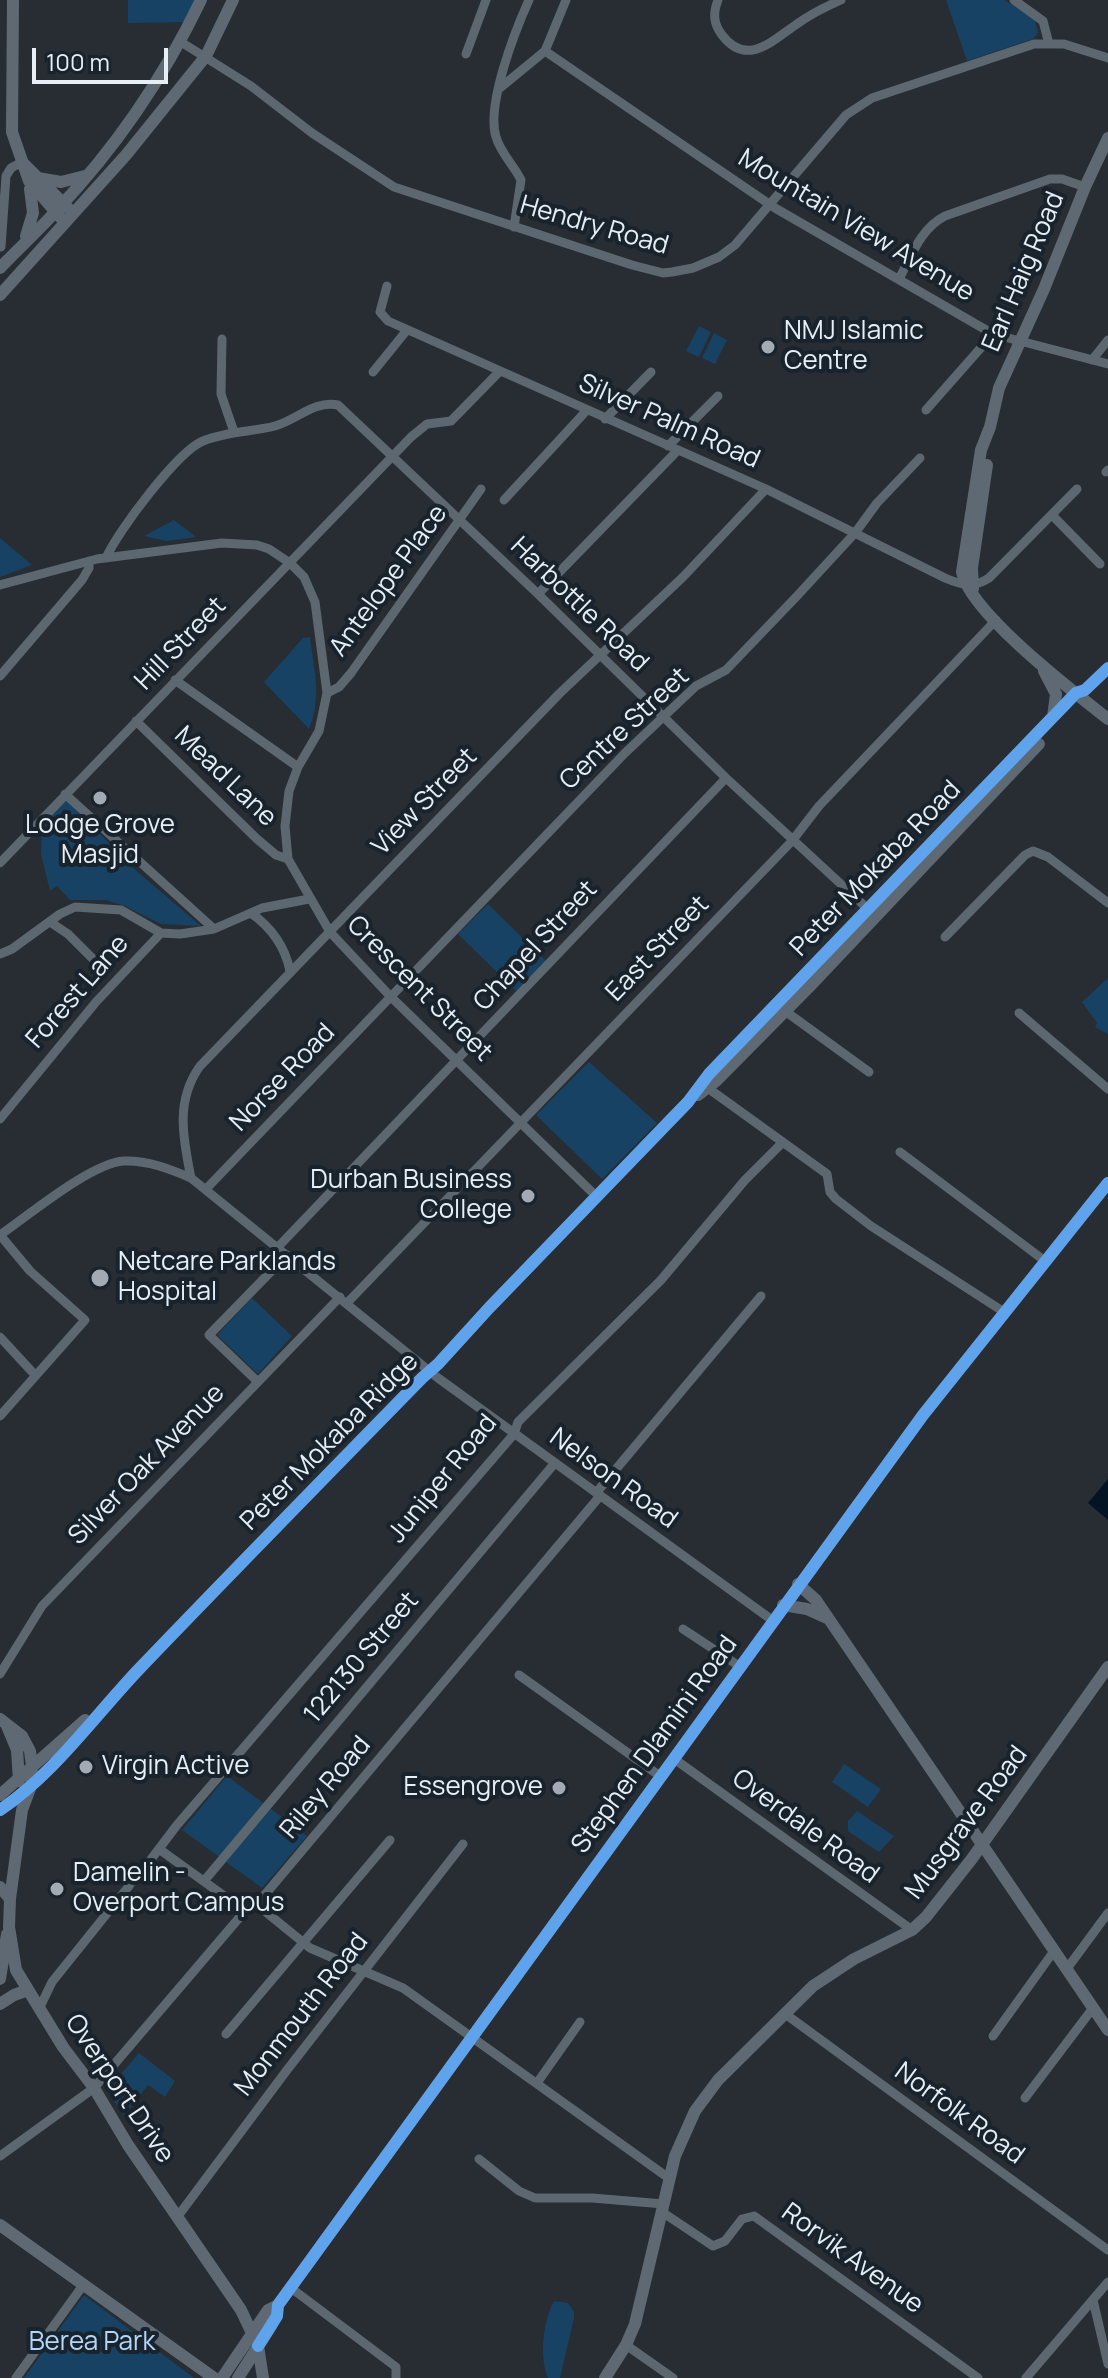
<!DOCTYPE html>
<html>
<head>
<meta charset="utf-8">
<style>
	body { margin:0 }
	#map { position:relative; width:1108px; height:2378px; overflow:hidden; background:#272d32; font-family:Manrope,sans-serif }
	canvas { display:block }
	.scale { position:absolute; left:32px; top:48px; width:136px; height:36px; box-sizing:border-box; border:4px solid #e7eef5; border-top:0; padding-left:10px; font-size:24px; line-height:28px; white-space:nowrap; color:#e7eef5; -webkit-text-stroke:6px #18232d; paint-order:stroke }
</style>
</head>
<body>
<div id="map">
<canvas width="1108" height="2378"></canvas>
<div class="scale">100 m</div>
</div>
<script>
const g = document.querySelector('canvas').getContext('2d');
g.lineJoin = 'round';
function fillPath(path, color) {
  g.fillStyle = color;
  g.fill(path, 'evenodd');
}
function strokePath(path, color, width, dash) {
  g.strokeStyle = color;
  g.lineWidth = width;
  g.lineCap = dash ? 'butt' : 'round';
  g.setLineDash(dash || []);
  g.stroke(path);
}
function write(font, color, halo, rows, align = 'center') {
  g.font = font + ' Manrope,sans-serif';
  g.lineWidth = 8;
  g.setLineDash([]);
  g.textBaseline = 'middle';
  g.strokeStyle = halo;
  g.fillStyle = color;
  for (const [text, x, y, turn = 0] of rows) {
    g.save();
    g.translate(x, y);
    g.rotate((+turn || 0) * Math.PI / 180);
    g.textAlign = isNaN(turn) ? turn : align;
    if (halo) g.strokeText(text, 0, 0);
    g.fillText(text, 0, 0);
    g.restore();
  }
}
fillPath(new Path2D(`
	M 128,0 L 201,0 L 190,22 L 128,23 Z
	M 946,0 L 1004,0 L 1034,18 L 1038,33 L 1033,39 L 967,61 Z
	M 699,326 L 711,332 L 699,357 L 686,351 Z
	M 714,333 L 727,340 L 715,364 L 702,358 Z
	M 174,520 L 196,537 L 166,541 L 144,536 Z
	M 0,538 L 32,565 L 0,577 Z
	M 310,637 C 314,670 322,698 309,729 L 264,682 L 303,638 Z
	M 67,800 L 132,867 L 201,926 L 161,924 L 125,906 L 106,900 L 70,900 L 57,886 L 50,891 L 41,854 L 42,825 Z
	M 488,904 L 546,961 L 516,991 L 458,934 Z
	M 1108,978 L 1108,1034 L 1095,1027 L 1097,1023 L 1082,1002 Z
	M 589,1062 L 657,1123 L 602,1179 L 536,1115 Z
	M 252,1298 L 292,1336 L 258,1374 L 217,1335 Z
	M 844,1764 L 881,1789 L 868,1807 L 832,1782 Z
	M 227,1776 L 307,1836 L 262,1888 L 182,1830 Z
	M 857,1811 L 894,1836 L 879,1852 L 848,1831 L 848,1821 Z
	M 139,2053 L 175,2081 L 165,2097 L 148,2085 L 124,2116 L 110,2095 L 109,2088 Z
	M 84,2295 L 194,2378 L 24,2378 Z
	M 554,2301 L 568,2303 L 574,2312 L 574,2318 L 560,2378 L 548,2378 C 539,2357 543,2321 554,2301 Z`), '#184263');
fillPath(new Path2D(`
	M 1108,1479 L 1108,1520 L 1088,1503 Z`), '#041425');
strokePath(new Path2D(`
	M 129,1886 L 152,1858`), '#444a4f', 9, [9, 4.5]);
strokePath(new Path2D(`
	M 718,0 C 713,13 713,23 722,35 C 747,68 773,40 797,24 C 811,14 825,7 841,0
	M 1014,0 L 1043,21 L 1049,44
	M 181,42 L 251,86 L 312,133 L 394,187 L 632,265 L 663,273 L 672,272 L 693,268 L 719,257 L 735,245 L 846,115 L 872,98 L 1034,44 L 1064,44 L 1108,58
	M 545,51 L 775,208 L 993,334 L 1108,364
	M 466,54 L 486,0
	M 500,88 L 545,51 L 566,0
	M 514,227 L 521,180 C 514,165 501,154 496,137 C 486,105 515,31 529,0
	M 1,247 L 6,176 L 11,168 L 22,162
	M 899,279 C 912,255 920,229 945,216 L 1050,179 L 1062,179 L 1085,187
	M 387,286 L 380,312 L 388,321 L 766,489 L 945,578 C 961,585 974,588 989,578 L 1077,489
	M 222,339 L 221,394 L 234,432
	M 1092,360 L 1108,340
	M 373,372 L 407,330
	M 926,410 L 993,334
	M 605,419 L 651,372
	M 668,446 L 718,396
	M 1106,472 L 1108,470
	M 504,500 L 587,410
	M 1052,515 L 1100,564
	M 106,558 C 117,532 178,451 203,441 C 227,431 252,432 275,426 C 297,420 314,400 338,405 L 538,594 L 726,778 L 869,910
	M 0,585 L 97,559 L 222,543 L 257,545 L 269,549 L 290,563 L 304,577 L 315,602 L 327,693 L 319,731 L 298,767 L 289,791 L 285,826 L 288,859 L 330,932 L 390,996 L 596,1196
	M 538,594 L 677,451
	M 0,676 L 82,580 L 89,568 L 89,561
	M 175,680 L 298,767
	M 327,693 L 339,687 L 351,673 L 481,489
	M 1076,693 L 1085,690 L 1108,668
	M 136,721 L 257,839 L 276,855 L 288,859
	M 65,794 L 214,929
	M 0,863 L 411,437 L 427,424 L 451,421 L 500,371
	M 251,913 C 272,928 285,946 290,971
	M 50,922 L 68,934 L 92,958
	M 945,937 L 1025,855 L 1033,851 L 1048,857 L 1108,903
	M 0,954 L 12,949 L 60,914 L 75,907 L 121,910 L 161,933 L 180,934 L 214,929 L 262,908 L 309,899
	M 785,1011 L 869,1072
	M 1019,1013 L 1108,1089
	M 705,1086 L 827,1174 L 830,1192 L 836,1199 L 871,1226 L 1004,1312
	M 0,1119 L 96,1002 L 161,933
	M 900,1152 L 1045,1261
	M 191,1178 C 183,1138 175,1101 200,1066 L 560,693 L 683,577 L 766,489
	M 206,1189 L 625,753 L 696,686 L 726,670 L 797,596 L 855,533 L 877,503 L 920,458
	M 0,1235 C 29,1215 91,1163 124,1161 C 147,1160 170,1169 191,1178 L 438,1378 L 772,1620
	M 278,1247 L 726,778
	M 347,1303 L 792,841 L 819,806 L 996,620
	M 0,1337 L 35,1375
	M 258,1382 L 209,1335 L 287,1255
	M 0,1416 L 85,1320 L 30,1271 L 0,1235
	M 596,1493 L 761,1296
	M 683,1629 L 739,1666
	M 0,1674 L 42,1606 L 340,1297
	M 519,1675 L 660,1776
	M 673,1758 L 912,1930
	M 159,1849 L 245,1911
	M 152,1858 L 177,1825 L 514,1434 L 518,1422 L 661,1280 L 745,1180 L 783,1142
	M 204,1881 L 554,1464
	M 256,1904 L 310,1948 L 403,1988 L 670,2179
	M 1066,1970 L 1108,1913
	M 39,2009 L 52,1982 L 129,1886
	M 784,2013 L 1108,2250
	M 226,2034 L 390,1840
	M 993,2036 L 1054,1951
	M 537,2083 L 580,2022
	M 1025,2098 L 1093,2008
	M 0,2156 L 94,2088 L 245,1911 L 253,1907 L 268,1891 L 600,1496
	M 479,2159 L 519,2191 L 535,2198 L 592,2198 L 664,2204
	M 662,2212 L 713,2246 L 725,2241 L 742,2219 L 754,2216 L 978,2378
	M 178,2216 L 287,2070 L 463,1844
	M 291,2288 L 396,2367 L 396,2378
	M 1093,2300 L 1108,2364
	M 626,2345 L 673,2378
	M 16,2378 L 84,2284
	M 1026,2378 L 1108,2282`), '#5d676f', 9);
strokePath(new Path2D(`
	M 13,0 L 12,132 L 29,181 L 60,217
	M 1108,138 L 1085,187 L 1044,289 L 999,388 L 990,427 L 981,450 L 962,572 C 970,613 1074,692 1108,719
	M 24,164 L 68,208
	M 38,178 L 61,182 L 85,176
	M 26,236 L 33,213 L 30,189
	M 0,268 C 18,249 38,231 56,211 C 115,149 164,77 201,0
	M 0,295 L 126,155 L 193,72 L 206,56 L 233,0
	M 973,589 L 972,568 L 987,465
	M 1044,671 L 1056,694 L 1053,717
	M 698,1095 L 716,1081 L 813,983 L 1039,744
	M 798,1584 L 816,1600 L 1108,2030
	M 783,1605 L 807,1609 L 827,1618
	M 0,1719 L 22,1736 L 30,1751 L 32,1766 L 31,1786 L 22,1810 L 10,1899 L 9,1927 L 16,1970 L 63,2047 L 94,2088 L 128,2145 L 241,2310 L 258,2346 L 263,2378
	M 7,1726 L 17,1750 L 19,1781
	M 0,1795 L 85,1720
	M 0,1810 C 55,1773 95,1715 141,1667 C 234,1570 328,1474 422,1378 L 438,1364 L 489,1308 L 688,1102 L 709,1074 L 1076,693
	M 0,1887 L 10,1899
	M 0,1979 L 7,1934
	M 0,2004 L 14,1995 L 28,1990
	M 0,2225 L 214,2378
	M 222,2378 L 268,2310 L 278,2305
	M 238,2378 L 271,2326 L 278,2305 L 923,1415 L 1108,1183
	M 605,2378 L 626,2345 L 635,2324 L 675,2156 L 695,2111 L 718,2080 L 813,1986 L 854,1959 L 912,1930 L 926,1917 L 971,1860 L 1108,1667`), '#5e6973', 12);
strokePath(new Path2D(`
	M 0,1810 C 55,1773 95,1715 141,1667 C 234,1570 328,1474 422,1378 L 438,1364 L 489,1308 L 688,1102 L 709,1074 L 1076,693 L 1085,690 L 1108,668
	M 258,2346 L 277,2316 L 278,2305 L 923,1415 L 1108,1183`), '#60a3ed', 12);
for (const [x, y, r, color] of [
	[768,347,8,"#a4aab1"],
	[100,798,8,"#a4aab1"],
	[528,1196,8,"#a4aab1"],
	[100,1278,10,"#a4aab1"],
	[86,1767,8,"#a4aab1"],
	[559,1788,8,"#a4aab1"],
	[57,1889,8,"#a4aab1"]
]) {
  const dot = new Path2D();
  dot.arc(x, y, r, 0, 2 * Math.PI);
  g.fillStyle = color;
  g.fill(dot);
  strokePath(dot, '#18232d', 3);
}
write('26px', '#e7eef5', '#18232d', [
	["Hendry Road",594,226,16],
	["Mountain View Avenue",856,226,31],
	["Earl Haig Road",1024,272,-67],
	["Silver Palm Road",669,422,24],
	["Antelope Place",389,581,-54],
	["Harbottle Road",579,605,44],
	["Hill Street",181,644,-46],
	["Centre Street",625,729,-43],
	["Mead Lane",225,777,44],
	["View Street",425,802,-46],
	["Peter Mokaba Road",876,869,-46],
	["Chapel Street",536,946,-47],
	["East Street",658,949,-46],
	["Crescent Street",419,989,45],
	["Forest Lane",78,992,-49],
	["Norse Road",283,1078,-46],
	["Peter Mokaba Ridge",330,1442,-45],
	["Silver Oak Avenue",147,1465,-46],
	["Juniper Road",443,1479,-51],
	["Nelson Road",613,1479,36],
	["122130 Street",362,1658,-50],
	["Stephen Dlamini Road",655,1745,-54],
	["Riley Road",326,1788,-50],
	["Musgrave Road",967,1823,-53],
	["Overdale Road",805,1827,36],
	["Monmouth Road",302,2015,-52],
	["Overport Drive",119,2089,56],
	["Norfolk Road",959,2114,36],
	["Rorvik Avenue",852,2259,36]
]);
write('26px', '#e7eef5', '#18232d', [
	["NMJ Islamic",784,332],
	["Centre",784,362],
	["Lodge Grove",100,826,"center"],
	["Masjid",100,856,"center"],
	["Durban Business",512,1181,"right"],
	["College",512,1211,"right"],
	["Netcare Parklands",118,1263],
	["Hospital",118,1293],
	["Virgin Active",102,1767],
	["Essengrove",543,1788,"right"],
	["Damelin -",73,1874],
	["Overport Campus",73,1904]
], 'left');
write('26px', '#b4d7f8', '#18232d', [
	["Berea Park",92,2343]
]);
</script>
</body>
</html>
